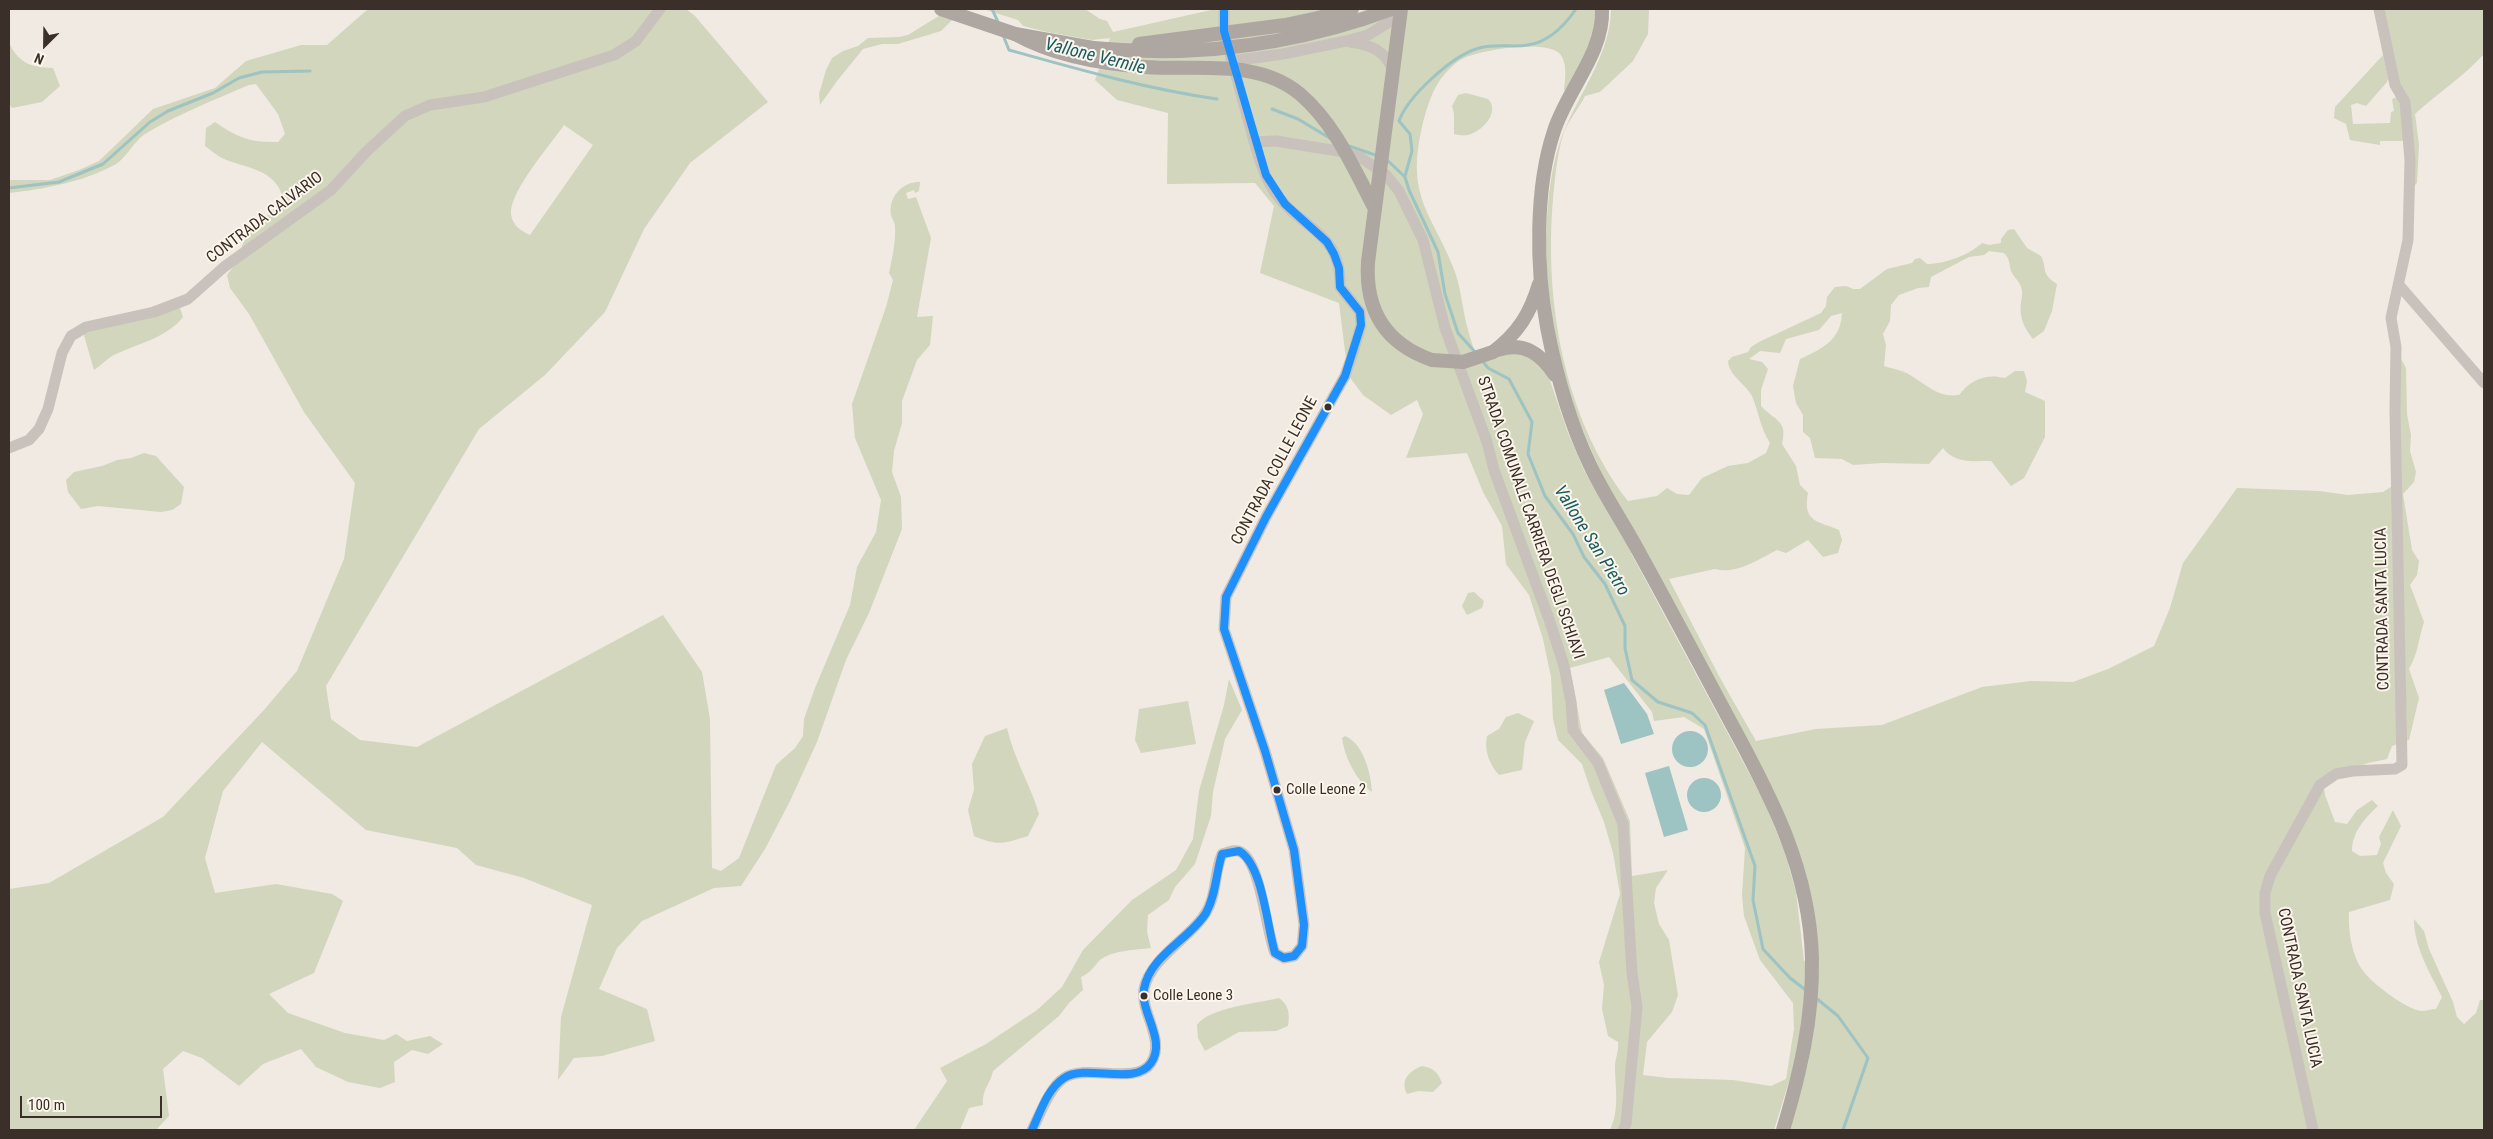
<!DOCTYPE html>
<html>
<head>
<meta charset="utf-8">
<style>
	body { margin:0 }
	#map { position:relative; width:2493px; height:1139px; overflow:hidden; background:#f0eae3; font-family:"Roboto Condensed",sans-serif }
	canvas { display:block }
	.frame { position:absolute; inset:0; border:10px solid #3b2f29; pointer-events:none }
	.north { position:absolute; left:20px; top:20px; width:50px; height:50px; -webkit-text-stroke:4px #fcf5ec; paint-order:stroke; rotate:203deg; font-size:14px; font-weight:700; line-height:20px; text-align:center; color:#3b2f29 }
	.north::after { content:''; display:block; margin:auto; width:18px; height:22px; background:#3b2f29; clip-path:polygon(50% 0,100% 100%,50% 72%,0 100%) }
	.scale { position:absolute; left:20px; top:1096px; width:142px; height:22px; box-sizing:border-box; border:2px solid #3b2f29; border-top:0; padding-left:6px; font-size:15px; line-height:18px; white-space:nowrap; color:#3b2f29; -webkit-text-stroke:4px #fcf5ec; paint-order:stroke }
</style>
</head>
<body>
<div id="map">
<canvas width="2493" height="1139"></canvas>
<div class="frame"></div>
<div class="north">N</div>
<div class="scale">100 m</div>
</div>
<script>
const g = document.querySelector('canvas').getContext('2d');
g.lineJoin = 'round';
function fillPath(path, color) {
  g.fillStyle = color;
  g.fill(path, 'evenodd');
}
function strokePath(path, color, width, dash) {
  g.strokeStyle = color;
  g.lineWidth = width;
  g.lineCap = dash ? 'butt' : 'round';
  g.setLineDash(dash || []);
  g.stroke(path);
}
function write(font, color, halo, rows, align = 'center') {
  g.font = font + ' "Roboto Condensed",sans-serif';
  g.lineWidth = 4;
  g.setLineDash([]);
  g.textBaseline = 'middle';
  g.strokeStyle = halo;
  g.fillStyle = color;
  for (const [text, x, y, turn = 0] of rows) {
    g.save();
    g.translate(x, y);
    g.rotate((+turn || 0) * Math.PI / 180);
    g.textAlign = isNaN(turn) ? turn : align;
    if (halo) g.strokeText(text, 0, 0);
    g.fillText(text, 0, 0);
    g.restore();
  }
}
fillPath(new Path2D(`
	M 368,9 L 686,9 L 695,16 L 768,102 L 690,163 L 644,229 L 605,312 L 545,375 L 479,429 L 326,686 L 331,719 L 360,740 L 417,747 L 663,615 L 702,672 L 710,719 L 712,868 L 721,871 L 739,858 L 776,765 L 795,748 L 803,736 L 804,719 L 815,688 L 850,605 L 857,567 L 876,532 L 881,500 L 855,438 L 852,404 L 886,307 L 893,280 L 889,273 C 892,259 896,241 895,226 C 895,222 892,219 891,215 C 888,197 903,181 920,182 L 919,191 L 915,193 L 914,190 L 906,193 L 908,199 L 916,197 L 931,238 L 917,317 L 933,316 L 930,345 L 917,360 L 902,401 L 902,423 L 894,451 L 892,472 L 901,497 L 902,529 L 869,613 L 846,660 L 817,742 L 790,801 L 765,849 L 741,886 L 714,888 L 642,921 L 617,948 L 599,989 L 647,1009 L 655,1041 L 602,1056 L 574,1058 L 558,1080 L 561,1017 L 592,905 L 524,878 L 476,865 L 457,848 L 366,830 L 262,742 L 223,791 L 205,858 L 215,893 L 276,884 L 332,894 L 343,901 L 314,973 L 269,994 L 288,1013 L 345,1033 L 384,1040 L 396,1034 L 407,1041 L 430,1036 L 443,1044 L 428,1054 L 412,1050 L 394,1062 L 395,1082 L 380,1088 L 348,1082 L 316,1067 L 301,1049 L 263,1064 L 239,1086 L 202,1058 L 183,1051 L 163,1069 L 169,1116 L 156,1130 L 9,1130 L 9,889 L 49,883 L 163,817 L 264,710 L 297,671 L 344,559 L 355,483 L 304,412 L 249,314 L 230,288 L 227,275 L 234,266 L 249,229 L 266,217 L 283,198 C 275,168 246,169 222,158 C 216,155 211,150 205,146 L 206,128 L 215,122 C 236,137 251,143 278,142 L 285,134 L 278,114 L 256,84 L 249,85 C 214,100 178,114 145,134 C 134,141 127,157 116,164 C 84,182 44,189 9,193 L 9,180 L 50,180 L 79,170 L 99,161 L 153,109 L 215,88 L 246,61 L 301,45 L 327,45 ZM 564,125 L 593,145 L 530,235 C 521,231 512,225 511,214 C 509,192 551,144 564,125 Z
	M 983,9 L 1085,9 L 1100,19 L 1107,21 L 1113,32 L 1211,10 L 1337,9 L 1339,19 L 1367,9 L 1599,9 L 1596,32 L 1574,79 L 1564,91 C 1565,80 1568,64 1560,54 C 1546,39 1482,50 1464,58 C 1457,61 1449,69 1444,75 C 1429,91 1421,128 1418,149 C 1411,201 1436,223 1453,267 C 1461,286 1462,307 1467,326 C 1470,339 1475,350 1477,363 L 1506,352 L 1522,353 L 1533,358 L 1547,372 L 1568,433 L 1584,470 L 1594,488 L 1605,481 C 1591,449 1576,416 1565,383 C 1544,317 1538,204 1561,139 C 1576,97 1611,55 1611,9 L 1649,9 L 1648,34 L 1633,61 L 1600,92 L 1585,96 C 1579,108 1569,120 1564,132 C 1557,153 1555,178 1553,199 C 1544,301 1564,419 1628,501 L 1657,496 L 1667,488 L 1677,494 L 1689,495 L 1702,478 L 1728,466 L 1748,463 L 1766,453 L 1770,443 C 1760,428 1759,412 1752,396 C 1745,383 1729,376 1728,361 L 1732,357 L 1748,352 L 1751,347 L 1759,342 L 1821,313 L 1826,306 L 1827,297 L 1835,287 L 1846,286 L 1853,289 L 1860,289 L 1887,269 L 1912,263 L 1915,259 L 1920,258 L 1927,264 C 1945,264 1969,255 1982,243 L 1989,245 L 2001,243 L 2001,239 L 2008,230 L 2014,229 L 2027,248 L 2041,256 C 2048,270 2040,273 2057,284 L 2052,311 L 2044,331 L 2033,339 C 2024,328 2019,317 2021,303 C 2021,299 2023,295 2022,291 C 2021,282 2014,278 2011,271 C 2009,263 2010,259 2004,253 L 1989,251 L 1984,255 L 1969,257 L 1931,277 L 1929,287 L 1918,288 L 1899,295 L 1891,305 L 1890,321 L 1883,334 L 1886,345 L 1884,366 C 1892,369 1903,370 1910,375 C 1927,385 1938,398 1959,395 C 1970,380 1986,373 2005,378 L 2015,371 L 2024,371 L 2027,381 L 2025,392 L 2045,401 L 2045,437 L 2024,478 L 2011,486 L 1991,461 C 1973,461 1955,464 1943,448 L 1929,464 L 1882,463 L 1853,465 L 1842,459 L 1815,458 L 1810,438 L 1803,432 L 1803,415 L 1796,403 L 1793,386 L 1800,359 C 1822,349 1841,340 1842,313 L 1831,316 L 1819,330 L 1786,339 L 1780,353 L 1760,351 L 1749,359 L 1762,362 L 1768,369 L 1761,390 L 1761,406 C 1775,421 1788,420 1782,444 L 1796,466 L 1800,485 L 1808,493 C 1802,523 1819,521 1839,530 L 1842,540 L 1838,553 L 1823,557 L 1808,540 L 1786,553 L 1777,550 C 1759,559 1736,575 1715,569 L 1669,579 L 1720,678 L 1756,741 L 1816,729 L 1882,725 L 1982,687 L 2031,681 L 2073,682 L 2108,669 L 2154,646 L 2170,608 L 2183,563 L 2237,488 L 2319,491 L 2348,495 L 2383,492 L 2400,481 L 2400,357 L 2406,368 L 2407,414 L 2411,435 L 2410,451 L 2416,472 L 2414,482 L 2403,494 L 2412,550 L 2419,561 L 2417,575 L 2410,585 L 2424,622 C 2418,640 2419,651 2409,669 L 2419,698 L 2409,740 L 2392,746 L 2387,759 L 2368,763 L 2323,780 L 2325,795 L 2335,822 L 2347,824 L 2357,810 L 2372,800 L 2378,806 C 2365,818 2352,832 2352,851 L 2360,856 L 2377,855 L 2381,844 L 2379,837 L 2393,810 L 2401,826 L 2383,863 L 2386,873 L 2394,884 L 2390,900 L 2349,912 C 2348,931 2352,957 2364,972 C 2373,984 2406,1009 2421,1011 C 2426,1011 2432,1009 2436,1009 L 2442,997 C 2430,973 2414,947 2414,919 L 2424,931 L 2429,949 L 2453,1002 L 2457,1017 L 2464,1024 L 2476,1013 L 2480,1000 L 2484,1000 L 2484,1130 L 1789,1130 L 1808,1064 L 1814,1027 L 1801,1025 L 1795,1062 L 1774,1130 L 1610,1130 C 1620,1109 1615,1088 1615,1065 C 1616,1056 1619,1051 1618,1042 L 1608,1036 L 1602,1009 L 1604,985 L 1599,962 L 1620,894 L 1613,853 L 1604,822 L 1591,791 L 1582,764 L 1558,740 L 1553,719 L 1551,677 L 1543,639 L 1529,595 L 1506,564 L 1502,526 L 1483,492 L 1467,453 L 1406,458 L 1423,414 L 1417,400 L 1391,415 L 1363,395 L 1348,375 L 1339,303 L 1260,273 L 1274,206 L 1255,183 L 1167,184 L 1168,113 L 1117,100 L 1095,80 L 1110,38 L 1092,40 L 1047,32 L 1023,26 L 1018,20 ZM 1642,547 L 1808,890 L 1817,960 L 1804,961 L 1796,892 L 1784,850 L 1764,801 L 1631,553 ZM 1609,657 L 1652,712 L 1654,721 L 1684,717 L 1704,729 L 1745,848 L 1742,895 L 1744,916 L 1760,960 L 1793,1003 L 1794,1029 L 1786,1079 L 1771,1086 L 1733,1080 L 1668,1078 L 1643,1075 L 1647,1042 L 1672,1012 L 1678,995 L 1669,940 L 1659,924 L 1654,903 L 1656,888 L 1668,870 L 1632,876 L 1630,821 L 1603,758 L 1582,733 L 1570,668 Z
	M 2384,9 L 2484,9 L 2484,54 C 2463,77 2438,93 2415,114 L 2419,145 L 2417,183 L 2414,186 Z
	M 942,14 L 952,20 L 941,31 L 898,44 L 882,44 L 863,49 L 837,81 L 820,105 L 819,94 L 826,70 L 832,58 L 843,51 L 858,46 L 868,38 L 899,37 L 908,35 Z
	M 9,43 C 19,63 30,67 53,68 L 60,86 L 42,102 L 12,108 L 9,104 Z
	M 2383,55 L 2388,78 L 2387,82 L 2366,106 L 2357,103 L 2351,105 L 2353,124 L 2390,123 L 2391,112 L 2394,111 L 2392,99 L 2397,97 L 2402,110 L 2405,141 L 2380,141 L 2380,145 L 2350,140 L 2346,124 L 2334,118 L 2335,107 Z
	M 1466,93 L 1488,99 C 1501,112 1481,133 1467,135 C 1463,136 1458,135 1454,134 L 1454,114 L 1452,106 L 1458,95 Z
	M 180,308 L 183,317 C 167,338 136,344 112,356 C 106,360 100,366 94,370 L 83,332 Z
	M 144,453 L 156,456 L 184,487 L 181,504 L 172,510 L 161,512 L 98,506 L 81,509 L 68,492 L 66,480 L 74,472 L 102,466 L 117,460 L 131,458 Z
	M 1474,592 L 1484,601 L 1482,608 L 1467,615 L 1462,606 L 1468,593 Z
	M 1229,679 L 1242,710 L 1225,739 L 1213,792 L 1211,816 L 1195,864 L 1175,887 L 1169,900 L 1148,915 L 1147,932 L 1151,948 C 1136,950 1111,950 1099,961 C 1092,969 1091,972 1081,977 L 1083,990 L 1069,1003 L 1059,1016 L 993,1071 C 990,1085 982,1089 983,1105 L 969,1108 L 960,1130 L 914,1130 L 947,1081 L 940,1068 L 986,1044 L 1037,1010 L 1062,987 L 1083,950 L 1132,900 L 1176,870 L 1193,839 L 1199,791 L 1224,705 Z
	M 1188,701 L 1196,744 L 1141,753 L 1135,740 L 1139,709 Z
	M 1518,713 L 1534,721 L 1525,742 L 1522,770 L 1499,775 C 1489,764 1484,750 1487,736 L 1499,729 L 1506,717 Z
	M 1007,728 C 1014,759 1030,784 1039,814 L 1028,836 C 1003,844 998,846 974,836 L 968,810 L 974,790 L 972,764 L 985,736 Z
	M 1345,736 C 1364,744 1371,774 1372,792 C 1356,780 1345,758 1342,738 Z
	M 1279,998 C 1289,1005 1290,1014 1288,1026 L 1276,1031 L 1239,1032 L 1205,1051 L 1198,1038 L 1197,1025 C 1208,1008 1258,1003 1279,998 Z
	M 1422,1066 C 1434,1068 1438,1073 1442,1083 L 1433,1092 L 1418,1091 L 1407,1094 C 1400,1080 1409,1071 1422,1066 Z`), '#d1d6bc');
fillPath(new Path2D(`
	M 1624,683 L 1647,714 L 1654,734 L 1621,744 L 1604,690 Z
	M1672 749a18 18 0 1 1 36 0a18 18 0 1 1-36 0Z
	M 1669,766 L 1688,830 L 1664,837 L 1645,773 Z
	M1687 795a17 17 0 1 1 34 0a17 17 0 1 1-34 0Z`), '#9dc3c3');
strokePath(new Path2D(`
	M 992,9 L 999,24
	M 1003,35 L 1009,50 C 1077,69 1147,89 1217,99
	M 1272,109 L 1298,119 L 1333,140
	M 1346,145 L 1378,156
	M 1386,159 L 1405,177 L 1409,190 L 1438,252 L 1445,294 L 1458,333 L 1476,353
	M 1405,176 L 1412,151 L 1410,134 L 1399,121 C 1408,96 1453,55 1479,48 C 1498,43 1511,48 1528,45 C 1549,42 1565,25 1576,9
	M 9,188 L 59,182 L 103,164 L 150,122 L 168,111 L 213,93 L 239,78 L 262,72 L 310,71
	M 1481,359 L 1488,368 L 1509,379 L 1532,422 L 1528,454 L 1545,496 L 1573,534 L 1584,557 L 1605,584 L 1625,626 L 1625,648 L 1632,680 L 1658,702 L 1692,713 L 1705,725 L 1755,866 L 1753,900 L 1763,949 L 1790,978 L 1807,991
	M 1816,998 L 1838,1016 L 1868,1058 L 1843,1130`), '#9dc3c3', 3);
strokePath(new Path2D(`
	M 1350,42 C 1371,45 1385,50 1393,71
	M 1231,61 L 1283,54 L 1346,41 L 1368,35 L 1389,22 L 1400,11
	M 1255,142 L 1276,141 L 1338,151 L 1360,157 L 1386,175 L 1399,191 L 1423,240 L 1445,328 L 1487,442 L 1494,470 L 1549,619 L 1564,666 L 1571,702 L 1573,730 L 1598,763 L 1623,824 L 1632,973 L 1637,1007 L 1626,1124 L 1623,1130
	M 2399,285 L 2484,383
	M 9,448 L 29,440 L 39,429 L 48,409 L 62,353 L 71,336 L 86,327 L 154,312 L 188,299 L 224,267 L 331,190 L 367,151 L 405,116 L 430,105 L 484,97 L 614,55 L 636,41 L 660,9
	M 1032,1130 C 1040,1115 1049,1088 1064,1078 C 1086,1063 1136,1086 1151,1063 C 1166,1040 1140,1012 1144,989 C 1150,961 1182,942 1199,922 C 1219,899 1212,879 1222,854 C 1228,852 1235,849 1241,852 C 1261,863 1266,931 1275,953 L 1284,958 L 1294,956 L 1302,946 L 1304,925 L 1294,850 L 1265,751 L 1224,629 L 1226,597 L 1266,517 L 1345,376 L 1353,353 L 1361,325 L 1360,312 L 1340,287 C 1342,231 1301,230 1274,191 C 1261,171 1256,147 1249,123 C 1241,93 1232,62 1224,31 L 1224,9
	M 2313,1130 L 2265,913 L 2265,893 L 2270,876 L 2320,785 L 2336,774 L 2353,771 L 2395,769 L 2402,765 L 2395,409 L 2396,347 L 2391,318 L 2408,240 L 2410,160 L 2405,102 L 2395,85 L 2379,9`), '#c9c2bc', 11);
strokePath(new Path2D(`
	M 941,9 L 1015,34 L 1093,48
	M 1602,9 C 1604,53 1567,90 1554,131 C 1535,188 1536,268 1547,327 C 1556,374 1569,421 1590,465 C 1604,495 1624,524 1640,554 C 1671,610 1701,667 1731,723 C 1772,798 1810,871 1812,959 C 1813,1020 1800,1073 1783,1130
	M 1318,18 L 1352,9
	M 1391,86 L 1401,9
	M 1368,262 C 1365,311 1386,344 1432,360
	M 1498,350 C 1524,341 1541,354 1555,375
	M 1493,352 C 1518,333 1530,314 1539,284`), '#aea7a1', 14);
strokePath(new Path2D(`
	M 1015,34 C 1054,56 1101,64 1146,67 C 1197,71 1257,58 1300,94 C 1335,124 1353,167 1374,207
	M 1139,44 L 1285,25 L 1318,18
	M 1093,48 C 1196,58 1295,45 1392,9
	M 1368,262 L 1391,86
	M 1432,360 L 1463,362 L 1493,352`), '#aea7a1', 14);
strokePath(new Path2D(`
	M 1032,1130 C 1040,1113 1047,1089 1064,1078 C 1087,1063 1134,1087 1151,1063 C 1167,1040 1140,1013 1144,989 C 1150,955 1189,940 1206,913 C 1216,895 1216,873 1222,854 L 1239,851 C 1263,865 1267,927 1275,953 L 1284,958 L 1294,956 L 1302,946 L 1304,925 L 1294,850 L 1265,751 L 1224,629 L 1226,597 L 1266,517 L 1345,376 L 1361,325 L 1360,312 L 1340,287 L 1339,268 L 1334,254 L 1327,242 L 1285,204 L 1266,175 L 1224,31 L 1224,9`), '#1e90ff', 8);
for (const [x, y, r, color] of [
	[1328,407,4.5,"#3b2f29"],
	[1277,790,4.5,"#3b2f29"],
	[1144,996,4.5,"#3b2f29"]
]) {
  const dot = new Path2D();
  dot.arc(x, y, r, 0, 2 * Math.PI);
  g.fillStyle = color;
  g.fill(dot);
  strokePath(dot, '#fcf5ec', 2);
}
write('15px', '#3b2f29', '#fcf5ec', [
	["Colle Leone 2",1286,790],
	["Colle Leone 3",1153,996]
], 'left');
write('16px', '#3b2f29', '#fcf5ec', [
	["CONTRADA CALVARIO",265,218,-37],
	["CONTRADA COLLE LEONE",1275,471,-62],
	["STRADA COMUNALE CARRIERA DEGLI SCHIAVI",1530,518,71],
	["CONTRADA SANTA LUCIA",2383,609,-91],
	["CONTRADA SANTA LUCIA",2299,988,78]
]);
write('italic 18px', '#1a5c62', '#fcf5ec', [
	["Vallone Vernile",1095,57,14],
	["Vallone San Pietro",1591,541,58]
]);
</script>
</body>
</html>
